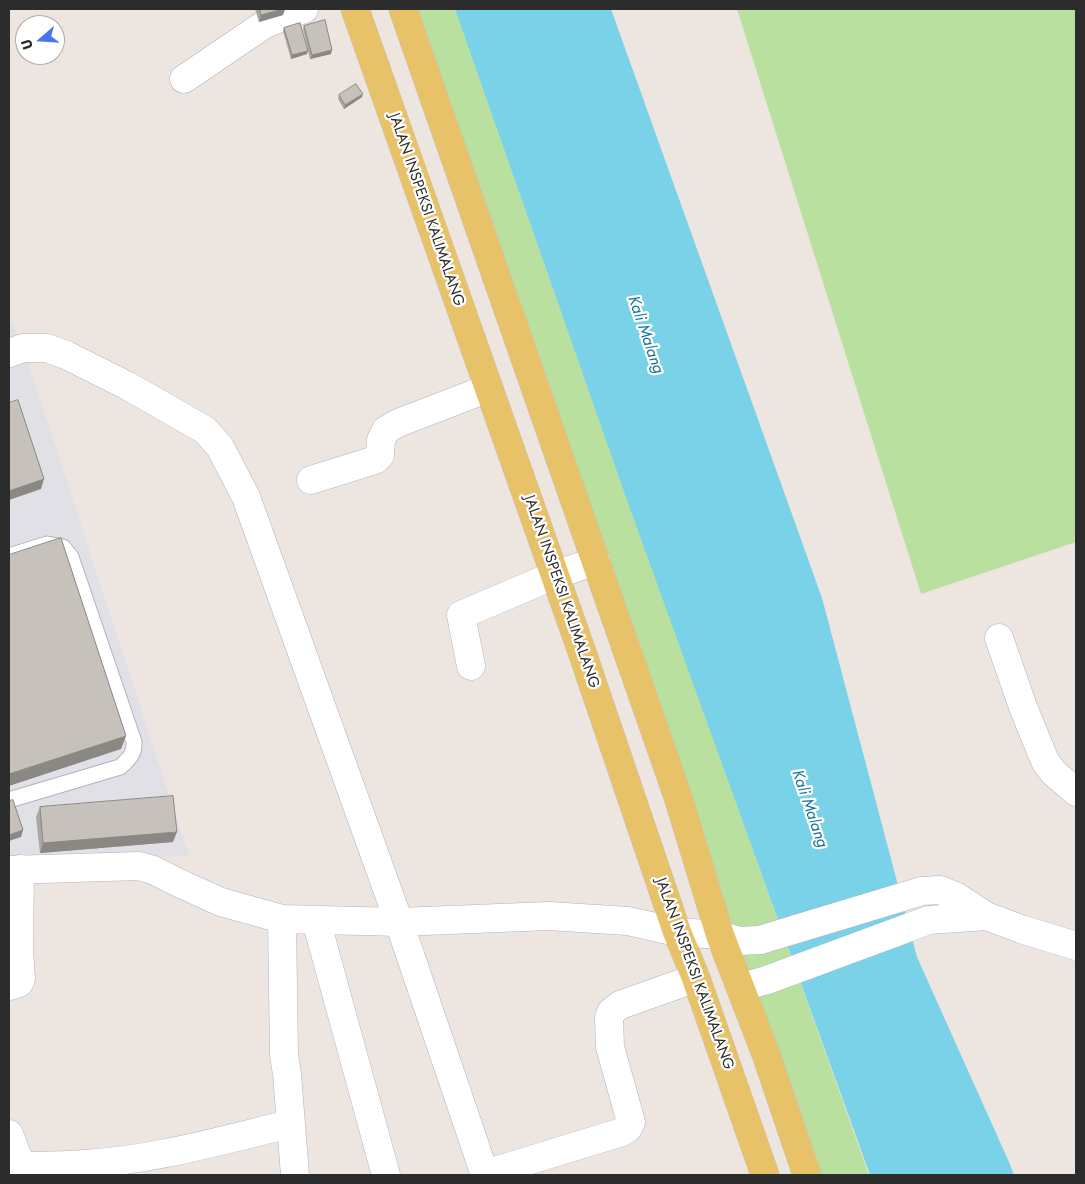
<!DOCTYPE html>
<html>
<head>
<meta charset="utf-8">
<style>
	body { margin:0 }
	#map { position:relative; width:1085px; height:1184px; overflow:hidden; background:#ede6e0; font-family:Jost,sans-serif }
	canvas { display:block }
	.frame { position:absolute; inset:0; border:10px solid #2c2c2c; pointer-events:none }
	.north { position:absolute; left:15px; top:15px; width:50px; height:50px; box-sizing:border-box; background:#fff; border:1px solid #ababab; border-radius:50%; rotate:251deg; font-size:14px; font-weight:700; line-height:20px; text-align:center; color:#2c2c2c }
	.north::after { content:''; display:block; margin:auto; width:18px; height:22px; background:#4b74ef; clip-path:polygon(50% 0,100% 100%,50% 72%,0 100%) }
</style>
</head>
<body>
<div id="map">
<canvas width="1085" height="1184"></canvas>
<div class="frame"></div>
<div class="north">U</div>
</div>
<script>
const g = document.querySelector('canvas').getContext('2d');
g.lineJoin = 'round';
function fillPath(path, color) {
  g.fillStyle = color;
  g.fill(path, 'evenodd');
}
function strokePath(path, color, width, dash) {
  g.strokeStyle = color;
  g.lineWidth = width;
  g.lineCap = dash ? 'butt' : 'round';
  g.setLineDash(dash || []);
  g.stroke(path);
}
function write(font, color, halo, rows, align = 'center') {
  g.font = font + ' Jost,sans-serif';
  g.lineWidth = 4.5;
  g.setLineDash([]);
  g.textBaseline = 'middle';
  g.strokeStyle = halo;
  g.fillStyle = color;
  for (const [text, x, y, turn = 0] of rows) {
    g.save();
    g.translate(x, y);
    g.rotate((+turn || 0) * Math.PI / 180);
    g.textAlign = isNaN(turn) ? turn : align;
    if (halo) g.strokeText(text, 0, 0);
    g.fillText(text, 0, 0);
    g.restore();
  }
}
fillPath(new Path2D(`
	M 9,315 L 27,359 L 189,856 L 9,862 Z`), '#e1e0e6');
fillPath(new Path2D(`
	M 403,9 L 456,9 L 550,280 L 869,1175 L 807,1175 Z
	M 737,9 L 1076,9 L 1076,542 L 921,594 Z`), '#bae0a0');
fillPath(new Path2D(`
	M 455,9 L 611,9 L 822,598 L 917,957 L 1009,1162 L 1014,1175 L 870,1175 L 628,503 Z`), '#7ad2e8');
strokePath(new Path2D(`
	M 533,9 L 595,189`), '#7ad2e8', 45);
const lane = new Path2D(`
	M 9,556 L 47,544 L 63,547 L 71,557 L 134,742 C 135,754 128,760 120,767 L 9,800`);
const street = new Path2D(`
	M 184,79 L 265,24 L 304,9
	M 9,353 L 23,348 L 47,348 L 66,355 L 128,386 L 205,430 L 220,447 L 246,497 L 399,922 L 485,1175
	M 311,480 L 375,460 L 380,455 L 381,440 L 386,430 L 398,423 L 489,388
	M 999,638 L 1023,707 L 1045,761 L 1053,772 L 1076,792
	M 471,666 L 461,615 L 555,575 L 596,561
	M 9,870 L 139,866 L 153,870 L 179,883 L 221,902 L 282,919 L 399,922 L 549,916 L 628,921 L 677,932 L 720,935 L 739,941 L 760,940 L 922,891 L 940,890 L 957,897 L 986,916
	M 282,919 L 284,1055 L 287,1074 L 295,1175
	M 316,920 L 386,1175
	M 9,986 L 19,983 L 21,979 L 19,950 L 20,869
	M 741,987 L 767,980 L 929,920 L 986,916 L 1021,929 L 1076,946
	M 9,1134 L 21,1166
	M 9,1166 C 34,1166 60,1166 85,1164 C 155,1160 222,1140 290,1124
	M 485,1174 L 622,1132 L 628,1128 L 631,1122 L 610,1047 L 609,1018 L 611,1012 L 620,1005 L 696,978`);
const primary = new Path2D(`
	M 355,9 L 582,652 L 677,932 L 696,978 L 765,1175
	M 403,9 L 678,797 L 720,935 L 767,1057 L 807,1175`);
strokePath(lane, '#b0b3bc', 17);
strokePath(street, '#b0b3bc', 29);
strokePath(primary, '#c4c4c4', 29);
strokePath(lane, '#fff', 15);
strokePath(street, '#fff', 28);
strokePath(primary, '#e8c269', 28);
fillPath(new Path2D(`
	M 255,9 L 285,9 L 283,15 L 259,22 Z
	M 304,26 L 331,54 L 310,59 L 303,29 Z
	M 284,28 L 307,54 L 291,59 L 283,31 Z
	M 339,95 L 362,97 L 344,109 L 338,99 Z
	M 40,807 L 173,842 L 40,853 L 36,817 Z`), '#aaa6a1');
fillPath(new Path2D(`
	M 283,9 L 285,9 L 283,15 L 259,22 L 261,15 Z
	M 332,50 L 331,54 L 310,59 L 312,55 Z
	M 308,51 L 307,54 L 291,59 L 292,55 Z
	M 363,94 L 362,97 L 344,109 L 345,105 Z
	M 44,479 L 41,489 L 9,500 L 9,491 Z
	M 126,736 L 121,749 L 9,786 L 9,774 Z
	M 23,830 L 21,837 L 9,841 L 9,835 Z
	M 177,832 L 173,842 L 40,853 L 43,843 Z`), '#8b8783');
const building = new Path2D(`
	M 260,9 L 283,9 L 261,15 Z
	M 325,20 L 332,50 L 312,55 L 304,26 Z
	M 300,23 L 308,51 L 292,55 L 284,28 Z
	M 356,84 L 363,94 L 345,105 L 339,95 Z
	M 18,400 L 44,479 L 9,491 L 9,403 Z
	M 61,538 L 126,736 L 9,774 L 9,555 Z
	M 173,796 L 177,832 L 43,843 L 40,807 Z
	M 13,800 L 23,830 L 9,835 L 9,801 Z`);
fillPath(building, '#c6c1bb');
strokePath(building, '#8b8783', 1);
write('15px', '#2c2c2c', '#fff', [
	["JALAN INSPEKSI KALIMALANG",426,210,71],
	["JALAN INSPEKSI KALIMALANG",561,592,71],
	["JALAN INSPEKSI KALIMALANG",694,974,70]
]);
write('italic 16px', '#167397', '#fff', [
	["Kali Malang",645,335,71],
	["Kali Malang",809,809,71]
]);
</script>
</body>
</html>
